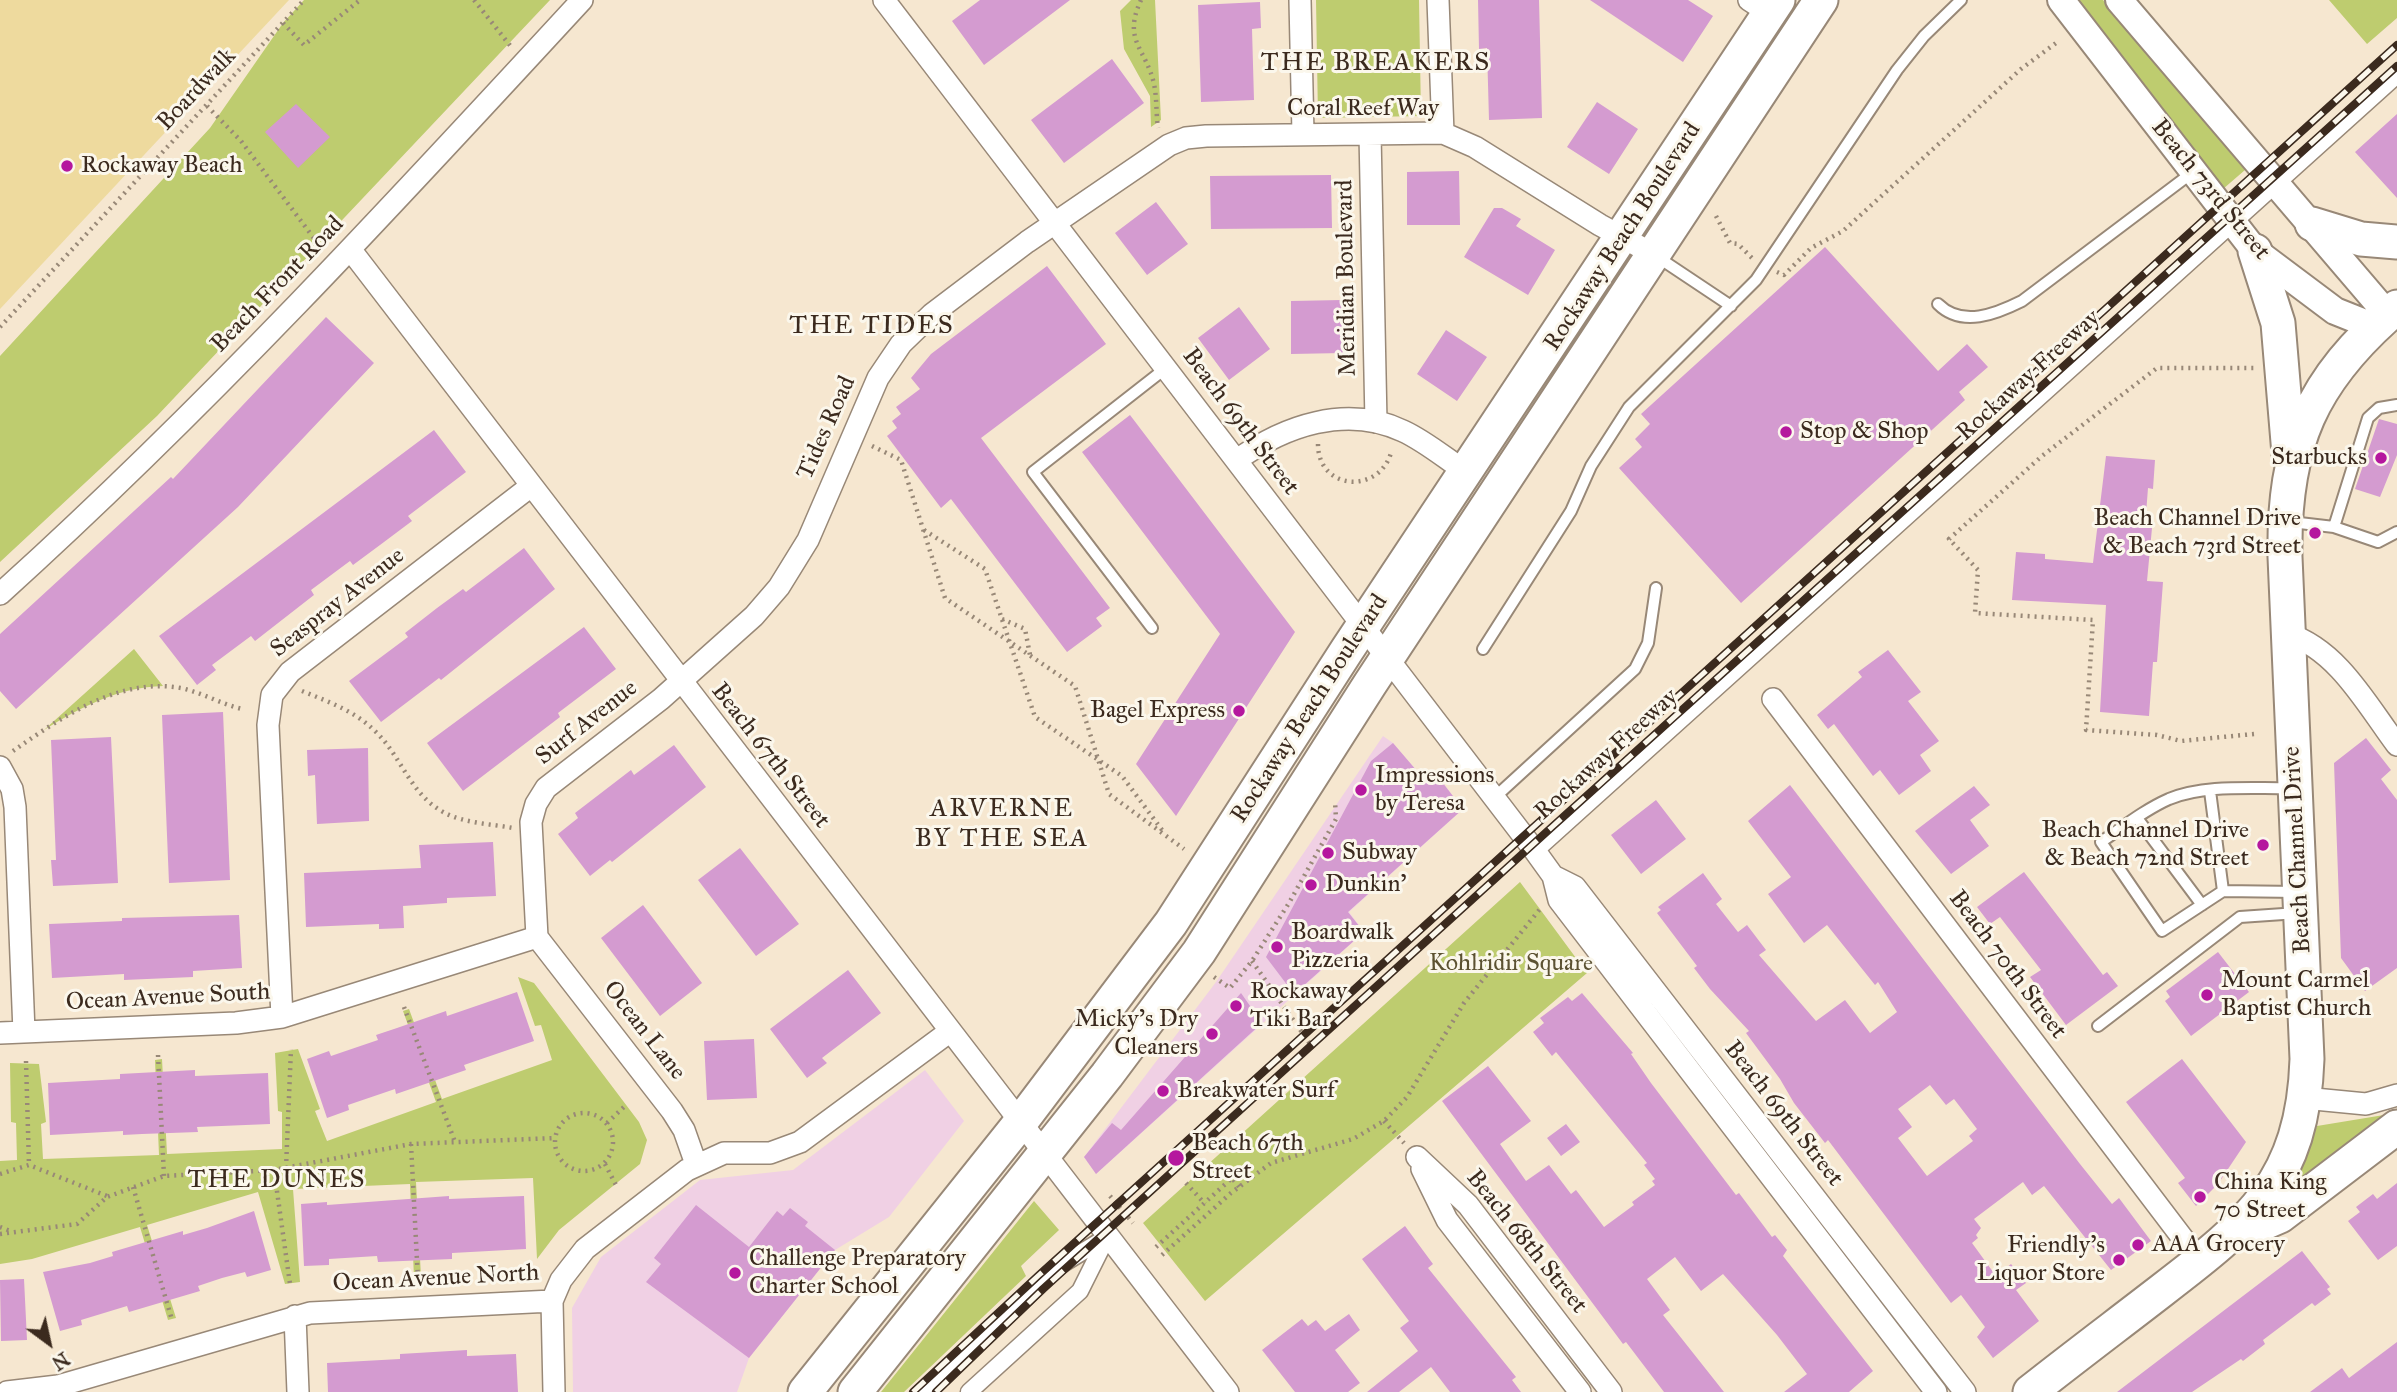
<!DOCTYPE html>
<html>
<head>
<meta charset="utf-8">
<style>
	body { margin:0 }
	#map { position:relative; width:2397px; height:1392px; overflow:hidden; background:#f6e7d0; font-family:"IM FELL Great Primer",serif }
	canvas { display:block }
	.north { position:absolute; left:14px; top:1308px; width:70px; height:70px; -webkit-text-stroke:5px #fbf7ec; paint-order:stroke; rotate:147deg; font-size:19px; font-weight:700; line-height:28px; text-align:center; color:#3b2a1e }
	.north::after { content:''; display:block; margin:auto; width:24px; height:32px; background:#3b2a1e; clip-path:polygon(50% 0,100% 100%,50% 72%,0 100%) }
</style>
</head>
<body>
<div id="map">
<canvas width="2397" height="1392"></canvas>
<div class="north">N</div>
</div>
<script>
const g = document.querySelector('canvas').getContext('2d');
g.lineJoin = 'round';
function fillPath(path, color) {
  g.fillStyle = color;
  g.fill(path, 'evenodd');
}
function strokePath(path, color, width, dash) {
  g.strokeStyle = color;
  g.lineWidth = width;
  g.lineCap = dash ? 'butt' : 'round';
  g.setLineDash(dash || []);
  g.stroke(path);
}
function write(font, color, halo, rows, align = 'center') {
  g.font = font + ' "IM FELL Great Primer",serif';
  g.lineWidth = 6;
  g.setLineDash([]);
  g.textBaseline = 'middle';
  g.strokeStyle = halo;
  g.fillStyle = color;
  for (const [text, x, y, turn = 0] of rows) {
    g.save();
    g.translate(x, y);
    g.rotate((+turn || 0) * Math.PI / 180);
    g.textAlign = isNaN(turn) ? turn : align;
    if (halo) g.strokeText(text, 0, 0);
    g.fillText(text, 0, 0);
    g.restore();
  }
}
fillPath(new Path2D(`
	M 1383,736 L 1393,743 L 1428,784 L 1439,778 L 1463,809 L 1349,912 L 1364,932 L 1096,1174 L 1084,1157 L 1216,982 Z
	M 925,1070 L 964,1121 L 889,1217 L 835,1250 L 749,1358 L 737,1392 L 573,1392 L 572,1308 L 601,1257 L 700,1180 L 793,1170 Z`), '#f0d0e4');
fillPath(new Path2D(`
	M 304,0 L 550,0 L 157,416 L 0,562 L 0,356 L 210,128 L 283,23 Z
	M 1131,0 L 1155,0 L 1161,120 L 1151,127 L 1150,96 L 1124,49 L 1120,11 Z
	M 1316,0 L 1419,0 L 1421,116 L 1318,118 Z
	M 2076,0 L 2103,0 L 2245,170 L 2223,189 Z
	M 2329,0 L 2397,0 L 2397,18 L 2367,44 Z
	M 134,649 L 163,686 C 119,687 81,707 44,730 Z
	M 1520,882 L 1587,973 L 1205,1301 L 1143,1223 Z
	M 518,977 L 534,983 L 639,1122 L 647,1140 L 640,1164 L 559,1230 L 537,1259 L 533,1178 L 416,1182 L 421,1277 L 414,1278 L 410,1184 L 293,1189 L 300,1282 L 285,1284 L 258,1192 L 147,1225 L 176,1318 L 168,1320 L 140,1227 L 32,1259 L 0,1264 L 0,1161 L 17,1160 L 16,1123 L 11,1122 L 10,1063 L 39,1064 L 46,1122 L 41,1124 L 43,1159 L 159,1155 L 155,1060 L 162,1059 L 167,1154 L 282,1149 L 282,1112 L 278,1111 L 275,1053 L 298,1049 L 320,1109 L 315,1111 L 327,1141 L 436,1102 L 403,1011 L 409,1009 L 442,1099 L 552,1060 L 541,1025 L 535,1026 Z
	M 2390,1114 L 2288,1197 L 2317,1126 Z
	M 1034,1201 L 1059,1230 L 1021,1266 L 1026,1276 L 904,1392 L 881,1392 Z`), '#becc6f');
fillPath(new Path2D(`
	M 0,0 L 289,0 L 0,309 Z`), '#eeda9e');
fillPath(new Path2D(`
	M 980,0 L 1070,0 L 984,65 L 952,21 Z
	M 1478,0 L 1539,0 L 1542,118 L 1489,120 L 1487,48 L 1479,49 Z
	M 1590,0 L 1688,0 L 1713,16 L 1683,62 Z
	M 1260,2 L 1261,28 L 1252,29 L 1254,100 L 1201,102 L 1198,5 Z
	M 1112,59 L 1144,103 L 1064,163 L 1031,120 Z
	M 1597,102 L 1638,129 L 1609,174 L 1567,147 Z
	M 296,104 L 330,137 L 298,168 L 265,132 Z
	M 2397,114 L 2397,198 L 2355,152 Z
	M 1459,171 L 1460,225 L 1407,225 L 1407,172 Z
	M 1331,175 L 1332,228 L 1211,229 L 1210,176 Z
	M 1156,202 L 1188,244 L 1147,275 L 1115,233 Z
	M 1494,208 L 1502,208 L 1521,219 L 1516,226 L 1555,250 L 1528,295 L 1464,257 Z
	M 1825,247 L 1938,371 L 1967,344 L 1988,367 L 1959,392 L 1965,400 L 1741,603 L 1619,468 L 1642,447 L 1635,439 L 1650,424 L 1641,414 Z
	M 1047,266 L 1106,344 L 981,438 L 1110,608 L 1096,618 L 1102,626 L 1067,652 L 951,499 L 941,508 L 887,436 L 897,428 L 892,421 L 901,414 L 896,407 L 920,389 L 911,378 L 931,354 Z
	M 1342,300 L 1343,353 L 1291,354 L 1291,301 Z
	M 1239,307 L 1270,349 L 1229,380 L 1198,338 Z
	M 326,317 L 374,363 L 238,507 L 16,709 L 0,691 L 0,634 L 171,477 L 173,479 Z
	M 1446,330 L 1487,357 L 1457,401 L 1417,374 Z
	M 1130,415 L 1295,632 L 1176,816 L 1136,764 L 1220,634 L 1082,452 Z
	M 2379,419 L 2397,424 L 2397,455 L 2380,497 L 2355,489 Z
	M 434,430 L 466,472 L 408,516 L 412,521 L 380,545 L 353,565 L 350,561 L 311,590 L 314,595 L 255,641 L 251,636 L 212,665 L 216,670 L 197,685 L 159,636 Z
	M 2106,456 L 2155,460 L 2153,489 L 2148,488 L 2145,527 L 2152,528 L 2147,581 L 2163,582 L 2157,662 L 2153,662 L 2149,716 L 2100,712 L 2106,605 L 2012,600 L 2016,552 L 2045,554 L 2045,559 L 2093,563 Z
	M 524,548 L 555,589 L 441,680 L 439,678 L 381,722 L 349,681 L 408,637 L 405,633 L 437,608 L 463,589 L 466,592 Z
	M 584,627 L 616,669 L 558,713 L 560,717 L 463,791 L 427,743 Z
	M 1888,650 L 1921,692 L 1908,701 L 1939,741 L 1920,755 L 1931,771 L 1899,795 L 1880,770 L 1873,776 L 1834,724 L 1828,729 L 1817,715 L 1862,677 L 1858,672 Z
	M 223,712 L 230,880 L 169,883 L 162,715 Z
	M 111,737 L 118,883 L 53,886 L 51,860 L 56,860 L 51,740 Z
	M 2366,738 L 2391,770 L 2381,779 L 2397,800 L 2397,968 L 2365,991 L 2341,958 L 2334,763 Z
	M 1393,743 L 1429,785 L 1439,778 L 1463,809 L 1348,912 L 1364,932 L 1294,994 L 1266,957 L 1371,761 Z
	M 674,745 L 706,787 L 612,862 L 610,860 L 590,876 L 558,834 L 578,818 L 575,813 L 631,770 L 634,775 Z
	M 368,748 L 369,821 L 317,824 L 315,775 L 308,776 L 307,750 Z
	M 1790,785 L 2080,1164 L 2112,1204 L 2119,1198 L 2151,1241 L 2111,1270 L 2044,1186 L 2032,1195 L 2023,1182 L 1974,1219 L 1981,1228 L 1976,1235 L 1978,1238 L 1972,1243 L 1996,1276 L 2011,1264 L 2026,1283 L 2016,1290 L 2039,1321 L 1993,1358 L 1977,1337 L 1985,1327 L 1961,1295 L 1951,1303 L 1828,1140 L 1825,1143 L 1794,1103 L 1780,1079 L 1746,1033 L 1749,1031 L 1710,989 L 1694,968 L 1697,966 L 1657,913 L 1661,910 L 1658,907 L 1703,873 L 1722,899 L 1716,904 L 1738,932 L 1747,925 L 1766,950 L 1759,955 L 1816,1021 L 1845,1000 L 1870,1033 L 1897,1012 L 1878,982 L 1875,985 L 1827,925 L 1804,943 L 1768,894 L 1791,877 L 1748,821 ZM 1930,1085 L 1946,1105 L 1954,1099 L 1977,1129 L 1969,1136 L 1973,1141 L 1927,1176 L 1898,1138 L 1912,1127 L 1898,1109 Z
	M 1974,786 L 1990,805 L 1970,820 L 1989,846 L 1951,874 L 1915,831 Z
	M 1656,800 L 1686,839 L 1641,874 L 1611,835 Z
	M 493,842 L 496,896 L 447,898 L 447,903 L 403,906 L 404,928 L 379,929 L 379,924 L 306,927 L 304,873 L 421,868 L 419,845 Z
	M 740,848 L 799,924 L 756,956 L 698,880 Z
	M 2024,872 L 2103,975 L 2107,972 L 2118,986 L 2066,1025 L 2030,977 L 2041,970 L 2000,917 L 1990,924 L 1977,907 Z
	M 643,905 L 702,983 L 660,1016 L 601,938 Z
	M 239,915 L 242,968 L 193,971 L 193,977 L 124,980 L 124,974 L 52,978 L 49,924 L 122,921 L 122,918 Z
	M 2218,952 L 2249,992 L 2191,1036 L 2165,1001 L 2170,997 L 2166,991 Z
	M 848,970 L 881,1013 L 822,1058 L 827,1063 L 807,1078 L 770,1029 Z
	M 517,992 L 534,1041 L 464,1065 L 466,1070 L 396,1094 L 395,1089 L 348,1105 L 349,1110 L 327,1118 L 307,1059 L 329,1051 L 331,1056 L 378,1040 L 376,1035 L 397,1028 L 446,1011 L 447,1016 Z
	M 1241,993 L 1262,1023 L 1096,1174 L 1084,1157 L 1112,1123 L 1121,1130 Z
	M 1582,993 L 1633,1053 L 1631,1054 L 1651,1083 L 1736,1195 L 1739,1193 L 1772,1237 L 1775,1235 L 1787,1250 L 1783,1256 L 1873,1371 L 1849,1392 L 1784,1392 L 1807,1374 L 1777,1335 L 1723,1274 L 1701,1291 L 1675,1257 L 1647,1279 L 1670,1310 L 1663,1315 L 1724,1392 L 1664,1392 L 1626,1342 L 1623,1344 L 1442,1101 L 1488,1066 L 1531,1121 L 1500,1144 L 1526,1181 L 1549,1165 L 1571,1194 L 1576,1190 L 1604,1227 L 1634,1205 L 1632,1202 L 1655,1185 L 1652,1181 L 1655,1179 L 1644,1165 L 1647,1163 L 1556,1052 L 1552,1056 L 1533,1032 L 1544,1023 L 1540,1018 L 1568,997 L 1572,1001 Z
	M 754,1039 L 757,1098 L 707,1100 L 704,1041 Z
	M 2182,1059 L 2246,1142 L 2218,1184 L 2196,1206 L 2178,1183 L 2185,1178 L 2126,1102 Z
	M 195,1070 L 195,1076 L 268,1073 L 270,1124 L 197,1127 L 198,1132 L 142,1134 L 123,1135 L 123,1131 L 50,1135 L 48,1083 L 120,1079 L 120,1074 Z
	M 1566,1124 L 1580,1142 L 1561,1156 L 1547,1138 Z
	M 2397,1183 L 2397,1246 L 2378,1260 L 2348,1221 L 2360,1212 L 2356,1207 L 2373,1194 L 2377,1199 Z
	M 449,1196 L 449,1199 L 524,1196 L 526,1249 L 452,1253 L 452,1259 L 428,1260 L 378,1262 L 377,1256 L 329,1259 L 329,1265 L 304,1266 L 301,1204 L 327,1202 L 327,1205 Z
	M 696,1205 L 749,1247 L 777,1211 L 783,1216 L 790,1208 L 808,1222 L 805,1226 L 835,1250 L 749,1358 L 646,1282 L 661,1264 L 654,1258 Z
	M 254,1211 L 271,1270 L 247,1277 L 245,1272 L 222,1278 L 198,1286 L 200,1291 L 129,1312 L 127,1306 L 81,1320 L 82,1325 L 60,1331 L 43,1272 L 90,1263 L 113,1256 L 112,1252 L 183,1231 L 183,1235 L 207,1228 Z
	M 1405,1226 L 1433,1264 L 1428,1268 L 1516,1377 L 1512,1380 L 1521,1392 L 1450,1392 L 1431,1367 L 1399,1392 L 1367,1392 L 1418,1351 L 1400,1328 L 1409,1321 L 1362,1259 Z
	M 2302,1251 L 2330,1287 L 2327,1289 L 2331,1294 L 2315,1306 L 2312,1303 L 2263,1340 L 2265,1344 L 2243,1361 L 2241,1359 L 2192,1392 L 2117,1392 Z
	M 24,1279 L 27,1340 L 1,1341 L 0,1280 Z
	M 1349,1314 L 1360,1330 L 1335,1350 L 1360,1383 L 1348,1392 L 1295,1392 L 1262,1350 L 1302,1319 L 1308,1326 L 1316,1320 L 1325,1331 Z
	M 2397,1342 L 2397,1392 L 2310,1392 L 2342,1368 L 2349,1378 Z
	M 467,1350 L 467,1356 L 516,1354 L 518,1392 L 328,1392 L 327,1363 L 400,1359 L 400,1354 Z`), '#d49bd0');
const service = new Path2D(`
	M 1656,256 L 1731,306
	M 1938,304 C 1962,328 1996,314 2022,301 L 2193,172
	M 2291,522 L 2334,527 L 2378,542 L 2397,532
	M 2334,527 L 2368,418 L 2379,408 L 2397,405
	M 1152,628 L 1033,472 L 1166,368
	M 1483,649 L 1571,511 L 1591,466 L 1629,407 L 1756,280 L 1897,70 L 1924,36 L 1961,0
	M 2292,788 C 2253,789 2206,784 2169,799 C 2144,810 2123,827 2101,842 L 2162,931 L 2223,891 L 2298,892
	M 2210,791 L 2223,891
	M 1494,798 L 1635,669 L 1648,643 L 1656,588
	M 2137,818 L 2202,905
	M 2098,1026 L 2240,917 L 2298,913`);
const pedestrian = new Path2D(`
	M 1535,851 L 2397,75
	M 926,1392 L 1059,1266 L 1107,1237
	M 969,1392 L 1080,1291 L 1107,1237`);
const minor = new Path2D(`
	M 884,0 L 1535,851 L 1553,876 L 1559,900 L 1936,1392
	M 1300,0 L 1303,134
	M 1438,0 L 1443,133
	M 1749,0 L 1769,13
	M 1370,134 L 1376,422
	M 350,249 L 1228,1392
	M 1237,460 C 1284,426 1346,404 1403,431 C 1425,441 1445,458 1466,472
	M 0,594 C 206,408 394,204 582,0
	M 2288,634 C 2338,650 2367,705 2397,745
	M 1773,699 L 2200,1261
	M 0,767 L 12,789 L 15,807 L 24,1032
	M 1553,876 L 1575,887 L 1965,1392
	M 537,937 L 531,822 L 536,804 L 546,788 L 661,699 L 754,616 L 779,587 L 808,540 L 878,378 L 901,344 L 932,314 L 1027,242 L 1169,145 L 1186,138 L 1206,136 L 1443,133 L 1475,147 L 1600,225 L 1653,254
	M 537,937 L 672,1111 L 684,1130 L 696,1164
	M 282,1017 L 268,725 L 272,695 L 290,672 L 531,486
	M 0,1033 L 236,1023 L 282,1017 L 537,937
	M 2304,1098 L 2366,1104 L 2397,1095
	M 1417,1157 L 1468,1205 L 1611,1392
	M 1422,1169 L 1447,1220 L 1580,1392
	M 552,1301 L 554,1392
	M 295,1316 L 298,1392
	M 7,1392 L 58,1386 L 310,1313 L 552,1301 L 561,1280 L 585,1249 L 687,1170 L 724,1153 L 770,1153 L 800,1142 L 949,1032`);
const tertiary = new Path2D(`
	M 2061,0 L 2255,251 L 2335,311 L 2375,327
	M 2119,0 L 2388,315`);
const primary = new Path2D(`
	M 2312,224 L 2361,239 L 2397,242
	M 2255,251 L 2278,323 L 2289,454
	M 2243,1232 L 2280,1216 L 2397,1127
	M 805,1392 L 1020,1123 L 1171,923 L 1347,650 L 1778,0
	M 855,1392 L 1107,1075 L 1199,952 L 1370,684 L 1821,0
	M 2030,1392 C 2073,1358 2117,1325 2161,1291 C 2250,1223 2303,1181 2307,1059 L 2285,557 C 2283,445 2311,380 2397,307`);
strokePath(service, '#988877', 14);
strokePath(pedestrian, '#988877', 19);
strokePath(minor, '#988877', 24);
strokePath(tertiary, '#988877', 30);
strokePath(primary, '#988877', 37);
strokePath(new Path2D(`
	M 474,0 L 512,48
	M 1141,0 C 1122,41 1146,48 1154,84 C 1157,98 1156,114 1158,128
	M 283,23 L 304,45 L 360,0
	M 207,106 L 241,141 L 322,249
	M 1716,216 L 1730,243 L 1738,244 L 1754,260
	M 1777,272 L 1784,275 L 1811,248 L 1843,231 L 2021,69 L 2056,43
	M 0,327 L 304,0
	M 1318,444 C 1318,490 1378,495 1391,453
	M 872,446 L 901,460 L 945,598 L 1075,686 L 1109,794 L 1184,849
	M 924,530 L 985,569 L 1035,717 L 1122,776 L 1162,830
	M 1002,619 L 1025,629 L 1030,655
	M 302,691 C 329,702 355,711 376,732 C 402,757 410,795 445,813 C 464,823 491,824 513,828
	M 2254,734 L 2181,741 L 2157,735 L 2086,730 L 2093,620 L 1975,613 L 1978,570 L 1949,539 L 2042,456 L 2157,368 L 2255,368
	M 13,751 C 62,717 119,677 181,688 C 203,693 221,704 242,709
	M 1252,961 L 1315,1051
	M 1214,977 L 1230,988 L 1252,961 L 1289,903 L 1336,819 L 1335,801
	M 404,1007 L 455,1142
	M 158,1055 L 164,1176
	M 26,1061 L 29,1165
	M555 1142a29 29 0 1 1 58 0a29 29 0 1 1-58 0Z
	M 1384,1121 L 1404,1143
	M 607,1123 L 627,1104
	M 411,1144 L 418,1280
	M 605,1164 L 617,1187
	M 286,1168 L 291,1049
	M 274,1170 L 290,1284
	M 0,1174 L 29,1165 L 107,1196
	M 1186,1183 L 1205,1204
	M 133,1187 L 172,1320
	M 1110,1196 L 1133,1223
	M 0,1227 L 13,1232
	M 0,1234 L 77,1224 L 107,1197 L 164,1176 L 274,1170 L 411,1144 L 555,1138
	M 1156,1247 L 1232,1178 L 1239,1187
	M 1162,1255 L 1231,1193 L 1271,1163 L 1353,1139 L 1384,1121 L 1407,1097 L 1464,1003 L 1540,909`), '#988877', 4.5, [2, 5]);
strokePath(service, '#fff', 10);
strokePath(pedestrian, '#fff', 16);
strokePath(minor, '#fff', 21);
strokePath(tertiary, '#fff', 26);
strokePath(primary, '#fff', 33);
const rail = new Path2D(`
	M 913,1392 L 1039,1275 L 2397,45
	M 936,1392 L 1043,1289 L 1552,827 L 2397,66`);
strokePath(rail, '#3b2a1e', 8);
strokePath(rail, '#fbf7ec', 5, [16]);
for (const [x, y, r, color] of [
	[67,166,7,"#b5179e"],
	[1786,432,7,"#b5179e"],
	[2381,458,7,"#b5179e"],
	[2315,533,7,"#b5179e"],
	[1239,711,7,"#b5179e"],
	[1361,790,7,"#b5179e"],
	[2263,845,7,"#b5179e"],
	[1328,853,7,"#b5179e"],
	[1311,885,7,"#b5179e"],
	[1277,947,7,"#b5179e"],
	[2207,995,7,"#b5179e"],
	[1236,1006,7,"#b5179e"],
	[1212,1034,7,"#b5179e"],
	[1163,1091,7,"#b5179e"],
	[1176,1158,9,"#b5179e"],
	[2200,1197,7,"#b5179e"],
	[2138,1245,7,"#b5179e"],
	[2119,1260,7,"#b5179e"],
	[735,1273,7,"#b5179e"]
]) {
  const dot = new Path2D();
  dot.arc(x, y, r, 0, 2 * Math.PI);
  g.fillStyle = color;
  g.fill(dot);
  strokePath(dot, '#fbf7ec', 2.5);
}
write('24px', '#3b2a1e', '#fbf7ec', [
	["Boardwalk",197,90,-47],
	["Coral Reef Way",1363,109],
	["Beach 73rd Street",2210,190,51],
	["Rockaway Beach Boulevard",1623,237,-57],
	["Meridian Boulevard",1347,278,-91],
	["Beach Front Road",278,285,-46],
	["Rockaway Freeway",2029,376,-42],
	["Beach 69th Street",1240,422,53],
	["Tides Road",827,428,-66],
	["Seaspray Avenue",338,603,-38],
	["Rockaway Beach Boulevard",1310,709,-57],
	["Surf Avenue",587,723,-38],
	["Rockaway Freeway",1607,755,-42],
	["Beach 67th Street",770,756,52],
	["Beach Channel Drive",2298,850,-93],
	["Beach 70th Street",2007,965,53],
	["Ocean Avenue South",168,998,-3],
	["Ocean Lane",644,1031,52],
	["Beach 69th Street",1783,1114,52],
	["Beach 68th Street",1526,1242,51],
	["Ocean Avenue North",436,1279,-3]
]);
write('24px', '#3b2a1e', '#fbf7ec', [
	["Rockaway Beach",81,166],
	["Stop & Shop",1800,432],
	["Starbucks",2367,458,"right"],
	["Beach Channel Drive",2301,519,"right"],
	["& Beach 73rd Street",2301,547,"right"],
	["Bagel Express",1225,711,"right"],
	["Impressions",1375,776],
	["by Teresa",1375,804],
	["Beach Channel Drive",2249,831,"right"],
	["& Beach 72nd Street",2249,859,"right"],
	["Subway",1342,853],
	["Dunkin'",1325,885],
	["Boardwalk",1291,933],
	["Pizzeria",1291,961],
	["Mount Carmel",2221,981],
	["Baptist Church",2221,1009],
	["Rockaway",1250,992],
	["Tiki Bar",1250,1020],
	["Micky's Dry",1198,1020,"right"],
	["Cleaners",1198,1048,"right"],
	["Breakwater Surf",1177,1091],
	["Beach 67th",1192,1144],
	["Street",1192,1172],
	["China King",2214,1183],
	["70 Street",2214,1211],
	["AAA Grocery",2152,1245],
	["Friendly's",2105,1246,"right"],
	["Liquor Store",2105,1274,"right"],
	["Challenge Preparatory",749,1259],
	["Charter School",749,1287]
], 'left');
write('24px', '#5c5232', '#fbf7ec', [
	["Kohlridir Square",1511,964]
]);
g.letterSpacing = '2px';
write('26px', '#3b2a1e', '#fbf7ec', [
	["THE BREAKERS",1376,64],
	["THE TIDES",872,327],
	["ARVERNE",1002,810],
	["BY THE SEA",1002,840],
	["THE DUNES",277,1181]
]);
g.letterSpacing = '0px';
</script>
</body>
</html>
